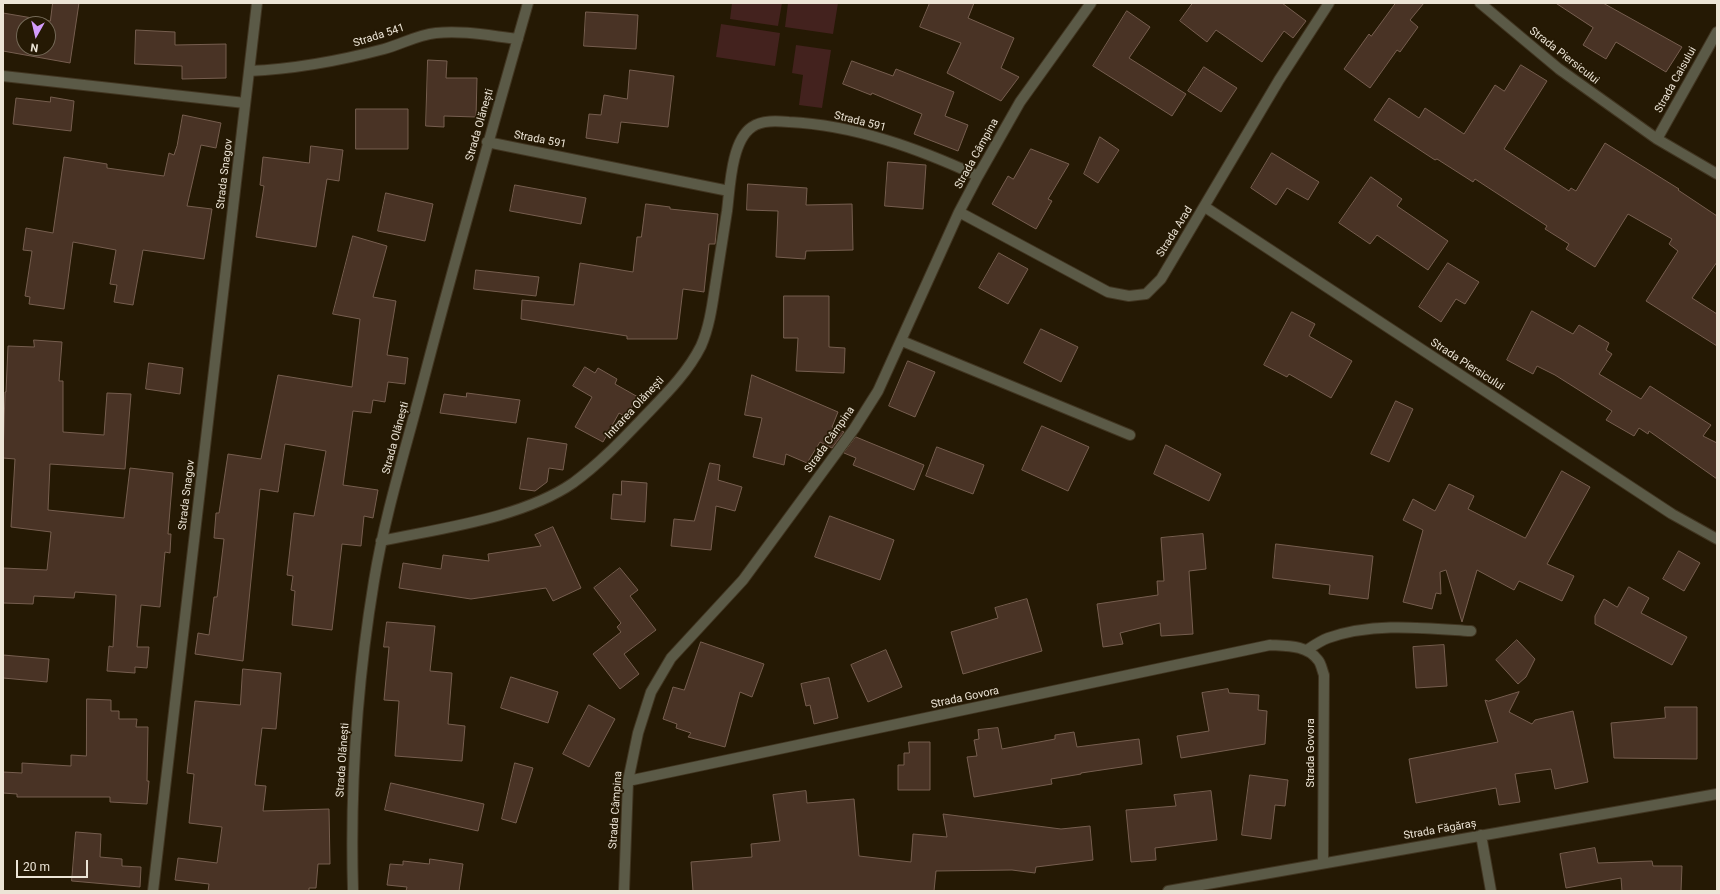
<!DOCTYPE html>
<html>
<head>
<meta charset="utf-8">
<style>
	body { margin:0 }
	#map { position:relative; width:1720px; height:894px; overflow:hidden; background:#251904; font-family:Roboto,sans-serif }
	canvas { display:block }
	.frame { position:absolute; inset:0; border:4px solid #ece4d6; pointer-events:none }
	.north { position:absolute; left:16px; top:16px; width:40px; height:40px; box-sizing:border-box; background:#251904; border:1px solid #756a58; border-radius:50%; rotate:188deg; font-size:11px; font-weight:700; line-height:16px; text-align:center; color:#ece4d6 }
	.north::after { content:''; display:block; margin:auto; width:14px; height:18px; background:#d39cfc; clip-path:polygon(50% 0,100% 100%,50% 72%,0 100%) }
	.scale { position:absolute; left:16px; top:860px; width:72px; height:18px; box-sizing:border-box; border:2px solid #ece4d6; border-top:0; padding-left:5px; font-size:12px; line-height:14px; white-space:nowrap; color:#ece4d6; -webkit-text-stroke:3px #251904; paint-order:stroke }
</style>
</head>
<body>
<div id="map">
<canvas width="1720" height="894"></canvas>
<div class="frame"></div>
<div class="north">N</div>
<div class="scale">20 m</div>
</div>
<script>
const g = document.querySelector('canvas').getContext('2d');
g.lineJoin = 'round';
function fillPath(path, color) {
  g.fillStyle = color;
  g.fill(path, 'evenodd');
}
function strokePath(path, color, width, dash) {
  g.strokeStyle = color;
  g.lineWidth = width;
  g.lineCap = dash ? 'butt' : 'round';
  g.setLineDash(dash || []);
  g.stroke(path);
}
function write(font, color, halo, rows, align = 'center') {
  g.font = font + ' Roboto,sans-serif';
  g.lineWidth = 3.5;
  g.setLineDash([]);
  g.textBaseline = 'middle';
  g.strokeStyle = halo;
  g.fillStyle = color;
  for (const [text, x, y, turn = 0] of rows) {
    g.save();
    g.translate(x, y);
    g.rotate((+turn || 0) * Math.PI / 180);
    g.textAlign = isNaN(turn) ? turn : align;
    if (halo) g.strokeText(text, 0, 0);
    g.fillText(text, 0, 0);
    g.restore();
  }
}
fillPath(new Path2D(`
	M 732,3 L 782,3 L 778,26 L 730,19 Z
	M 788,3 L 838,3 L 833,34 L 785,27 Z
	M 721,24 L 780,33 L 775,66 L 716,57 Z
	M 796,45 L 831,50 L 822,108 L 799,105 L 803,75 L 792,73 Z`), '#43221e');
const building = new Path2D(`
	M 53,3 L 79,3 L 70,63 L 3,51 L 3,13 L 50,21 ZM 24,24 L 48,24 L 48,48 L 24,48 Z
	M 930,3 L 974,3 L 968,18 L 1014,38 L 1001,68 L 1019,77 L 1001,101 L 947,73 L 961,43 L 920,27 Z
	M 1193,3 L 1282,3 L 1306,21 L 1293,38 L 1284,31 L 1262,62 L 1216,30 L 1207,42 L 1180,21 Z
	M 1396,3 L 1424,3 L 1410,20 L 1418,27 L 1400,52 L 1397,50 L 1370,88 L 1344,69 L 1369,34 L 1371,36 Z
	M 1556,3 L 1603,3 L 1682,47 L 1666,72 L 1616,42 L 1606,59 L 1583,45 L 1593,28 Z
	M 1127,11 L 1150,27 L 1129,58 L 1186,94 L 1172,116 L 1093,66 Z
	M 586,12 L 638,15 L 636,49 L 584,46 Z
	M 136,30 L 175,32 L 175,45 L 226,44 L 226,78 L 182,79 L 182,66 L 135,64 Z
	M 428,60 L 447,61 L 446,78 L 477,78 L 476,117 L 444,116 L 444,127 L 426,126 Z
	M 852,61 L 893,76 L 896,69 L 954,92 L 945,116 L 968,125 L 958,151 L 914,134 L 922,114 L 872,93 L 871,95 L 843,84 Z
	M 1521,65 L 1547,81 L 1504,149 L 1569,191 L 1571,188 L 1576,191 L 1605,143 L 1679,189 L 1678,190 L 1717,216 L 1717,262 L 1692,298 L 1717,314 L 1717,346 L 1646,301 L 1678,251 L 1669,244 L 1672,239 L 1628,214 L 1595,267 L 1566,249 L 1569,244 L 1545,229 L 1547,226 L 1475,179 L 1473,182 L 1437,159 L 1435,160 L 1374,120 L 1389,98 L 1419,118 L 1425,108 L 1464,134 L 1495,85 L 1504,91 Z
	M 1204,67 L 1237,88 L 1221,112 L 1188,91 Z
	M 630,70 L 674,76 L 668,127 L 621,122 L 618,143 L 586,138 L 589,114 L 601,115 L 604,95 L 627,99 Z
	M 51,97 L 74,101 L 71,131 L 13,124 L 16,98 L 50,102 Z
	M 356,109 L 408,109 L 408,149 L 356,149 Z
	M 183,115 L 221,123 L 216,148 L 201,145 L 187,206 L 212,209 L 204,259 L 143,250 L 133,305 L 114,302 L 117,285 L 110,284 L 116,250 L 73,242 L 64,309 L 29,304 L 30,297 L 25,296 L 32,251 L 23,250 L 26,228 L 53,233 L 64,157 L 107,164 L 107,168 L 164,176 L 169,153 L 174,155 L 177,146 Z
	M 1100,137 L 1119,150 L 1098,183 L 1084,174 Z
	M 311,146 L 343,150 L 339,181 L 327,179 L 316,247 L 256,237 L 264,186 L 260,185 L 263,157 L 309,163 Z
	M 1031,149 L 1069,164 L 1048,199 L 1052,201 L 1036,229 L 992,204 L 1008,176 L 1013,179 Z
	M 1272,153 L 1319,182 L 1308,200 L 1287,188 L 1276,205 L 1251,188 Z
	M 888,162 L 926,165 L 923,209 L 885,206 Z
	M 1371,177 L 1402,199 L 1397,206 L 1448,241 L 1428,270 L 1377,235 L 1370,244 L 1339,223 Z
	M 748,184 L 807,188 L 806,205 L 852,204 L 853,250 L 806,251 L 805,259 L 776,257 L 778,211 L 747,210 Z
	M 515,185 L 586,198 L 581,224 L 510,211 Z
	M 386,193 L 433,204 L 425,241 L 378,231 Z
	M 646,204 L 670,207 L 670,209 L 718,214 L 715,244 L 709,244 L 704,292 L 683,289 L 677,339 L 627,339 L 627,336 L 521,319 L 522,300 L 574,305 L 580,263 L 633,272 L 637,237 L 641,237 Z
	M 353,236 L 387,246 L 373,297 L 396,301 L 387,355 L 408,358 L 405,384 L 388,382 L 385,402 L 373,400 L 371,413 L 353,411 L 343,485 L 378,490 L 373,518 L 364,516 L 361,546 L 342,544 L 332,630 L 292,625 L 295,591 L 291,590 L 293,576 L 287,575 L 294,513 L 314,516 L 326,451 L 285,444 L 278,492 L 260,489 L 243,661 L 195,654 L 198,633 L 209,635 L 214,597 L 217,597 L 224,539 L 214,538 L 216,513 L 219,513 L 228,454 L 261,459 L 278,375 L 352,387 L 360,319 L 333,314 Z
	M 999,253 L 1028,269 L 1008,304 L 979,288 Z
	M 1448,263 L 1479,282 L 1465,304 L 1456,299 L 1441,322 L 1419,307 Z
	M 476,270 L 539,277 L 536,296 L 474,289 Z
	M 784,296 L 829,296 L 829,347 L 845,348 L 844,373 L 796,371 L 798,338 L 784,338 Z
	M 1532,311 L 1573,334 L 1579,325 L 1609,343 L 1606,350 L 1612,354 L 1599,374 L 1641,399 L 1650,386 L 1711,425 L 1703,436 L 1717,443 L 1717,479 L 1649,431 L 1648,434 L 1639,428 L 1634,436 L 1606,420 L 1612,411 L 1555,375 L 1537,366 L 1533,374 L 1507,360 Z
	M 1292,312 L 1315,324 L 1309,336 L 1352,361 L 1331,398 L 1289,374 L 1287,377 L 1264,365 Z
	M 1041,329 L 1078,347 L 1061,382 L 1024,363 Z
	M 34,340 L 62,342 L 59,381 L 63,381 L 63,432 L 104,435 L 107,393 L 131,394 L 125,469 L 50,464 L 48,510 L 124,518 L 130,468 L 173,473 L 168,534 L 171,534 L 170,553 L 165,552 L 160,607 L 141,605 L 137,647 L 149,647 L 147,668 L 135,667 L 135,673 L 107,671 L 109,646 L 113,647 L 116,595 L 75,592 L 74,598 L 34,596 L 33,604 L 3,603 L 3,568 L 47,570 L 51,532 L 11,527 L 15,459 L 3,458 L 5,392 L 6,392 L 8,346 L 34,347 Z
	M 908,361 L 935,372 L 915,417 L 889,406 Z
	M 149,363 L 183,368 L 180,394 L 146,389 Z
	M 585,367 L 595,373 L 598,368 L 617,379 L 615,384 L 638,397 L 626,417 L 619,413 L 603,442 L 575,427 L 592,397 L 573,386 Z
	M 752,375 L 838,412 L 832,427 L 844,432 L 832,448 L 820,442 L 807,463 L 786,454 L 784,465 L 753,457 L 762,418 L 745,415 Z
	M 467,393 L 520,400 L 516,423 L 440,413 L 444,394 L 466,397 Z
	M 1396,401 L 1413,409 L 1389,462 L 1371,454 Z
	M 1042,426 L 1089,447 L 1068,491 L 1022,470 Z
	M 856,437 L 924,465 L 914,490 L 853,465 L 856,458 L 844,453 Z
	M 528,438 L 567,444 L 563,470 L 549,468 L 547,482 L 535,491 L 520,489 Z
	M 1166,445 L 1221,474 L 1209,501 L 1154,474 Z
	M 937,447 L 984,465 L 973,494 L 926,476 Z
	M 710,463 L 720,465 L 718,480 L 742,487 L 735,511 L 716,506 L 711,550 L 671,546 L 674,519 L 694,521 Z
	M 1562,471 L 1590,487 L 1547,564 L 1574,576 L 1562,601 L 1519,581 L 1514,590 L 1477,570 L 1462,622 L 1446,570 L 1440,572 L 1441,594 L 1436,593 L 1432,609 L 1403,602 L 1423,530 L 1403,520 L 1413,499 L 1435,511 L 1449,484 L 1474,496 L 1468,509 L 1525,538 Z
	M 622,481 L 647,483 L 645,522 L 611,519 L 613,494 L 621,495 Z
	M 830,516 L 894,540 L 880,580 L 815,557 Z
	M 553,527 L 581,588 L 553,601 L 546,588 L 471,599 L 399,588 L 403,563 L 441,569 L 443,555 L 489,561 L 488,554 L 541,546 L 535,535 Z
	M 1203,534 L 1206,569 L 1189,571 L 1193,634 L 1161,636 L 1160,623 L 1120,633 L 1123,644 L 1103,647 L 1097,604 L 1158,595 L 1157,581 L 1164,581 L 1161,538 Z
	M 1276,544 L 1373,556 L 1368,599 L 1329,594 L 1330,585 L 1273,578 Z
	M 1679,551 L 1700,563 L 1684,591 L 1663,579 Z
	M 620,568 L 638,590 L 630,596 L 656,630 L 624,654 L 639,674 L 620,689 L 593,654 L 621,632 L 617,627 L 621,623 L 594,588 Z
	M 1629,587 L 1649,598 L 1641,613 L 1687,637 L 1672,665 L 1595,624 L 1595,616 L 1604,599 L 1617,607 Z
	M 1027,599 L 1042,651 L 963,674 L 951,632 L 998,618 L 995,608 Z
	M 387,622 L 435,626 L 430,671 L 452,673 L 448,724 L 465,726 L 462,761 L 395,756 L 399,701 L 384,700 L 389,647 L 384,647 Z
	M 1517,640 L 1535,659 L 1526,677 L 1518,684 L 1496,660 Z
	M 701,642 L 764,664 L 752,697 L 740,692 L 725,747 L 688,737 L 691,733 L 676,728 L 677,724 L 663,719 L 673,687 L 684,690 Z
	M 1444,645 L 1447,686 L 1416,688 L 1413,647 Z
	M 886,650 L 902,687 L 868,702 L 851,665 Z
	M 3,655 L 49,659 L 47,682 L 3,678 Z
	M 243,669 L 281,673 L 276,729 L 262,728 L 255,785 L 266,786 L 263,811 L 329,809 L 330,864 L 318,864 L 316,888 L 309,888 L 309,891 L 208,891 L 209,884 L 175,880 L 178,858 L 217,863 L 222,827 L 189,823 L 194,774 L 187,773 L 195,701 L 240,705 Z
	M 511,677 L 558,692 L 548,723 L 501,708 Z
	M 829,678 L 838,718 L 814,724 L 810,705 L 806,706 L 801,684 Z
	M 1228,689 L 1229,693 L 1259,695 L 1258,710 L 1267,711 L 1265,744 L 1181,758 L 1177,736 L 1209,731 L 1202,693 Z
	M 1519,692 L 1509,712 L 1532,724 L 1535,720 L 1573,711 L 1588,782 L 1555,789 L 1551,769 L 1515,774 L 1520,802 L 1499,805 L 1496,788 L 1416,803 L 1409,759 L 1498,742 L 1485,700 L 1488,701 Z
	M 87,699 L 111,700 L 111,711 L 119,711 L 119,719 L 137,719 L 136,727 L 148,727 L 147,781 L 149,781 L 147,804 L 110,802 L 110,797 L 17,797 L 17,794 L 3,793 L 3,772 L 22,773 L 22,763 L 71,766 L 71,755 L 86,756 Z
	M 589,705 L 615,719 L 589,767 L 563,754 Z
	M 1665,707 L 1697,707 L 1697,759 L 1614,758 L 1611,723 L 1665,718 Z
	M 998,728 L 1002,749 L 1055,739 L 1055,735 L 1074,732 L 1077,747 L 1139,739 L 1142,764 L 1081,773 L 1081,774 L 1051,779 L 1052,784 L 974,797 L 967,757 L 977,756 L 974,740 L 979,739 L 978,730 Z
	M 909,742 L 930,742 L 930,790 L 898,790 L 898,765 L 904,765 L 904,753 L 909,753 Z
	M 515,763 L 533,768 L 516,823 L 502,819 Z
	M 1250,775 L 1288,780 L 1285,806 L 1275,805 L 1271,839 L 1242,835 Z
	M 391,783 L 484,804 L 478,831 L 385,810 Z
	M 806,791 L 807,803 L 854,799 L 859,856 L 911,862 L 913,834 L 947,837 L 943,814 L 1061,829 L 1090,826 L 1093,860 L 1036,867 L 1035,873 L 1012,870 L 936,871 L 934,891 L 693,891 L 691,862 L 752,857 L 751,844 L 780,841 L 773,795 Z
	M 1211,791 L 1217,840 L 1155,848 L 1156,860 L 1131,862 L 1126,810 L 1176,806 L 1174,795 Z
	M 76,832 L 101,834 L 100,857 L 122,859 L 122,866 L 141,867 L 140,887 L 72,881 Z
	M 1595,848 L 1598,863 L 1652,861 L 1653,866 L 1682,866 L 1681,891 L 1622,891 L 1621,878 L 1566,888 L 1560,854 Z
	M 430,859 L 463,864 L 459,891 L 406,891 L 407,887 L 387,885 L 390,864 L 403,865 L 403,861 L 429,864 Z`);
fillPath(building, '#493325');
strokePath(building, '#765e4f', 1);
const minor = new Path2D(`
	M 1480,3 L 1559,69 L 1657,139 L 1717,174
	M 249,71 C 296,69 339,61 384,49 C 402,44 417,35 436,33 C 463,30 491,36 518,39
	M 3,76 L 245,103
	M 1657,139 L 1717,32
	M 487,142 L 729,191
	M 1205,207 L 1672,514 L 1717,539
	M 959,212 L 1108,292 L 1129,296 L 1146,294 L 1161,279 L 1279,80 L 1329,3
	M 902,341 L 1130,435
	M 381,541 C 442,528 522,518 573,483 C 599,464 620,442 642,419 C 664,396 687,374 701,346 C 709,328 712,307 715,287 C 719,262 723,237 727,211 C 730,188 731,141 752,127 C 762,120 777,121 789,122 C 855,125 919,149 978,176
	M 1307,650 C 1313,646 1320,641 1328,638 C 1373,622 1424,628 1471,631
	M 628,781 L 1270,645 C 1287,646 1307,645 1318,660 C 1321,663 1322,670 1324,675 L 1323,863
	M 1481,835 L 1491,891
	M 153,891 L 257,3
	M 353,891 C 350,788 357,683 374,581 C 385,514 406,448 423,382 C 456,255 492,129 528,3
	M 624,891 L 628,781 L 638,733 L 651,692 L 671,658 L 743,580 L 854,429 L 878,391 L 959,212 L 978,176 L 1020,102 L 1091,3
	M 1168,891 L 1717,794`);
strokePath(minor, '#413521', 12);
strokePath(minor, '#5b5a47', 10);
write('11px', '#ece4d6', '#251904', [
	["Strada 541",379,36,-18],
	["Strada Piersicului",1564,56,38],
	["Strada Caisului",1676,80,-61],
	["Strada 591",860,122,14],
	["Strada Olănești",480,125,-74],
	["Strada 591",540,140,11],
	["Strada Câmpina",977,154,-61],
	["Strada Snagov",225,174,-83],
	["Strada Arad",1175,232,-58],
	["Strada Piersicului",1467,365,33],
	["Intrarea Olănești",635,408,-47],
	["Strada Olănești",396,438,-75],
	["Strada Câmpina",830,440,-55],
	["Strada Snagov",187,495,-83],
	["Strada Govora",965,698,-12],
	["Strada Govora",1311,753,-90],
	["Strada Olănești",343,760,-86],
	["Strada Câmpina",616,810,-86],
	["Strada Făgăraș",1440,830,-10]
]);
</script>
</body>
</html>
